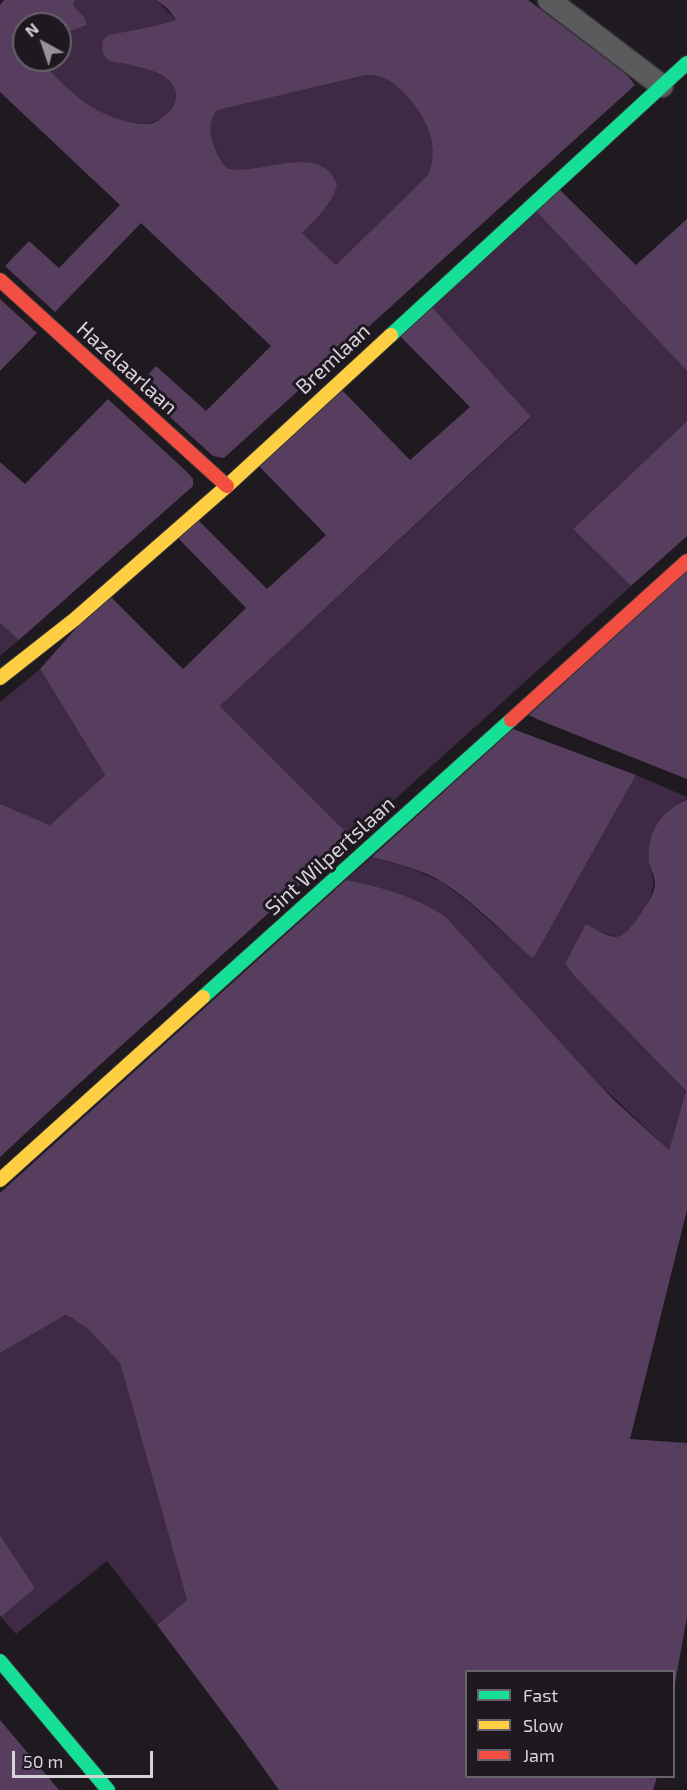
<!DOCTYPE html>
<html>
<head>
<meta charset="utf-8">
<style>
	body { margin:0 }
	#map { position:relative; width:687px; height:1790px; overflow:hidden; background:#1e1a1f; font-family:"Exo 2",sans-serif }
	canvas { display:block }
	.legend { position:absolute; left:465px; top:1670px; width:210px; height:108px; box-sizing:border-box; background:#1f1821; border:2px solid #68626a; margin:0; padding:8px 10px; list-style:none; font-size:18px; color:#d6d2d8 }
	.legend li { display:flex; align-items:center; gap:12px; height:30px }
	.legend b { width:30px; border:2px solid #68626a }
	.north { position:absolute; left:12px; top:12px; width:60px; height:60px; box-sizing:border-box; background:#1f1821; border:2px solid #68626a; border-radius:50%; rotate:320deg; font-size:16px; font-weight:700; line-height:24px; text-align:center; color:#d6d2d8 }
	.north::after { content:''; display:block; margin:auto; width:21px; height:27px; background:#969297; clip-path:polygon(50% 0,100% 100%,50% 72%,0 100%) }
	.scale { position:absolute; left:12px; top:1751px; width:141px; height:27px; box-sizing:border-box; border:3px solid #d6d2d8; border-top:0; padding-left:8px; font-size:18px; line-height:21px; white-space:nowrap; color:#d6d2d8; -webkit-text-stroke:4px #1f1821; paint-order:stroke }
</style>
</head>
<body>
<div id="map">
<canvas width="687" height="1790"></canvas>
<ul class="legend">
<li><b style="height:8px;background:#16e098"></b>Fast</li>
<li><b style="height:8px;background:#ffcf43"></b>Slow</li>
<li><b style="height:8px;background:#f24e42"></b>Jam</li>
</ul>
<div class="north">N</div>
<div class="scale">50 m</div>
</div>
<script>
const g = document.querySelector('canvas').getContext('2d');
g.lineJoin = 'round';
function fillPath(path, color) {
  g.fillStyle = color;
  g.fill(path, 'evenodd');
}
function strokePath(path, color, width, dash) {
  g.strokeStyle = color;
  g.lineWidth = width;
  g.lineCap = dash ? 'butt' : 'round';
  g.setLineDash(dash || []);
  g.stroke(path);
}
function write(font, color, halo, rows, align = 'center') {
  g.font = font + ' "Exo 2",sans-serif';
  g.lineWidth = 6;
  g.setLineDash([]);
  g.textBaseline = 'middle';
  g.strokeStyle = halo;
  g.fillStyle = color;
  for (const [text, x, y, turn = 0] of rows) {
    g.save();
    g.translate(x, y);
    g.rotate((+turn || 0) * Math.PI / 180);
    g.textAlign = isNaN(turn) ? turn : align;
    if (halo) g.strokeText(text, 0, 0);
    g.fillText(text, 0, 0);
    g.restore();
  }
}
fillPath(new Path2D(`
	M 75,0 L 156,0 L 176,20 L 150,27 L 104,55 C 110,62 115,61 124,63 C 137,65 166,74 173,85 C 178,93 177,104 171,111 C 153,134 111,121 91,107 C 73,94 54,77 40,60 L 60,60 L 60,35 L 87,25 L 84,17 L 73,5 Z
	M 366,75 C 387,74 399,87 412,102 C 429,124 439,148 428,175 L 336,265 L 302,233 L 330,203 L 334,178 C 305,143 262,178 227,168 C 216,154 201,124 218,110 Z
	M 535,210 L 687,371 L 687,421 L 573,529 L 631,586 L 352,838 L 220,706 L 531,418 L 430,305 Z
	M 0,623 L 19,640 L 0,656 Z
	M 40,669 L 105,775 L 50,825 L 0,804 L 0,702 Z
	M 636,775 L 687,797 L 687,800 L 681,802 L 649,865 C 661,894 644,907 629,931 C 619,939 611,936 601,932 L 565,964 L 576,978 L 686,1091 L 669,1150 L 595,1080 L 446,917 C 415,896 382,887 346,880 L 372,857 L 410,868 L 442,882 L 472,905 L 533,959 Z
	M 64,1315 L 70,1317 L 88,1329 L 120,1363 L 187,1600 L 157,1625 L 107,1561 L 16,1634 L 1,1617 L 35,1588 L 0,1535 L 0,1353 Z`), '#3e2a44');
fillPath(new Path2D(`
	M 4,0 L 75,0 L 73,5 L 84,17 L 87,25 L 60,35 L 60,24 L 24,24 L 24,60 L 40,60 C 55,77 79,101 99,111 C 113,118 137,127 153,123 C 159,121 163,117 168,113 C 173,109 175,104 176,97 C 178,75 144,68 127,64 C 120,62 112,64 106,58 C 101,52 102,47 103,40 L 109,35 L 150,27 L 176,20 L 168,9 L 156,0 L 528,0 L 610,61 L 627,75 L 635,85 L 224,458 L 213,456 L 137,387 L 156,366 L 206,411 L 271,346 L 141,223 L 55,312 L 5,266 L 29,241 L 59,268 L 120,205 L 0,92 L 0,5 ZM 366,75 C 387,74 399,87 412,102 C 429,124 439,148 428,175 L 336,265 L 302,233 C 316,218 333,205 337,184 C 319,140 259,177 227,168 C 215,155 202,124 218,110 Z
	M 558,188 L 636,265 L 687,219 L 687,371 L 535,210 Z
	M 0,299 L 37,333 L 0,371 Z
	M 430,305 L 531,417 L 220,706 L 352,838 L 72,1090 L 0,1157 L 0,804 L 50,825 L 105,775 L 40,669 L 86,617 L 111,597 L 183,669 L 246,608 L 177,537 L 197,519 L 267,589 L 326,535 L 256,463 L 339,387 L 410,460 L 470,407 L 398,334 Z
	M 108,399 L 186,471 L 193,479 L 193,486 L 19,640 L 0,623 L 0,462 L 25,484 Z
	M 687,421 L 687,536 L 631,586 L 573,529 Z
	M 687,571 L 687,779 L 539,720 L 529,715 Z
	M 513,729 L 636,775 L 533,959 C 502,932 466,893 429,875 C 411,867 391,862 372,857 Z
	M 687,800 L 687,1210 L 630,1439 L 687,1443 L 687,1617 L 674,1689 L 674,1672 L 466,1672 L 466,1776 L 657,1777 L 653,1790 L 279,1790 L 241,1737 L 157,1625 L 187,1600 L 120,1363 L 88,1329 L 70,1317 L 65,1315 L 0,1353 L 0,1193 L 346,880 C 382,887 415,896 446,917 L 595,1080 L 615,1101 L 669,1150 L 686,1091 L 576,978 L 565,964 L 586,924 C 617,942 621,943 641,913 C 647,904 654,895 655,884 C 655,876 650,869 649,862 C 646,834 661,810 687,800 Z
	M 0,1535 L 35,1588 L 1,1617 L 0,1615 Z
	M 0,1720 L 59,1790 L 0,1790 Z`), '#573e5f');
const street = new Path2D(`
	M 549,0 L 662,86`);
const fast = new Path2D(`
	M 391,335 L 687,63
	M 203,997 L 511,720
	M 0,1661 L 108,1790`);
const slow = new Path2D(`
	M 0,678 L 75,619 L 227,486 L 391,335
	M 0,1180 L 203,997`);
const jam = new Path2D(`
	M 0,280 L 227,486
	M 511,720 L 687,561`);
strokePath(street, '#373538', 25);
strokePath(fast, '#373538', 16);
strokePath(slow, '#373538', 16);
strokePath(jam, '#373538', 16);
strokePath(street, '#5b5a5c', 22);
strokePath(fast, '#16e098', 14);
strokePath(slow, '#ffcf43', 14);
strokePath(jam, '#f24e42', 14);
write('21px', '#d6d2d8', '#1f1821', [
	["Bremlaan",333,359,-43],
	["Hazelaarlaan",127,368,42],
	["Sint Wilpertslaan",330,856,-42]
]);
</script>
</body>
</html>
